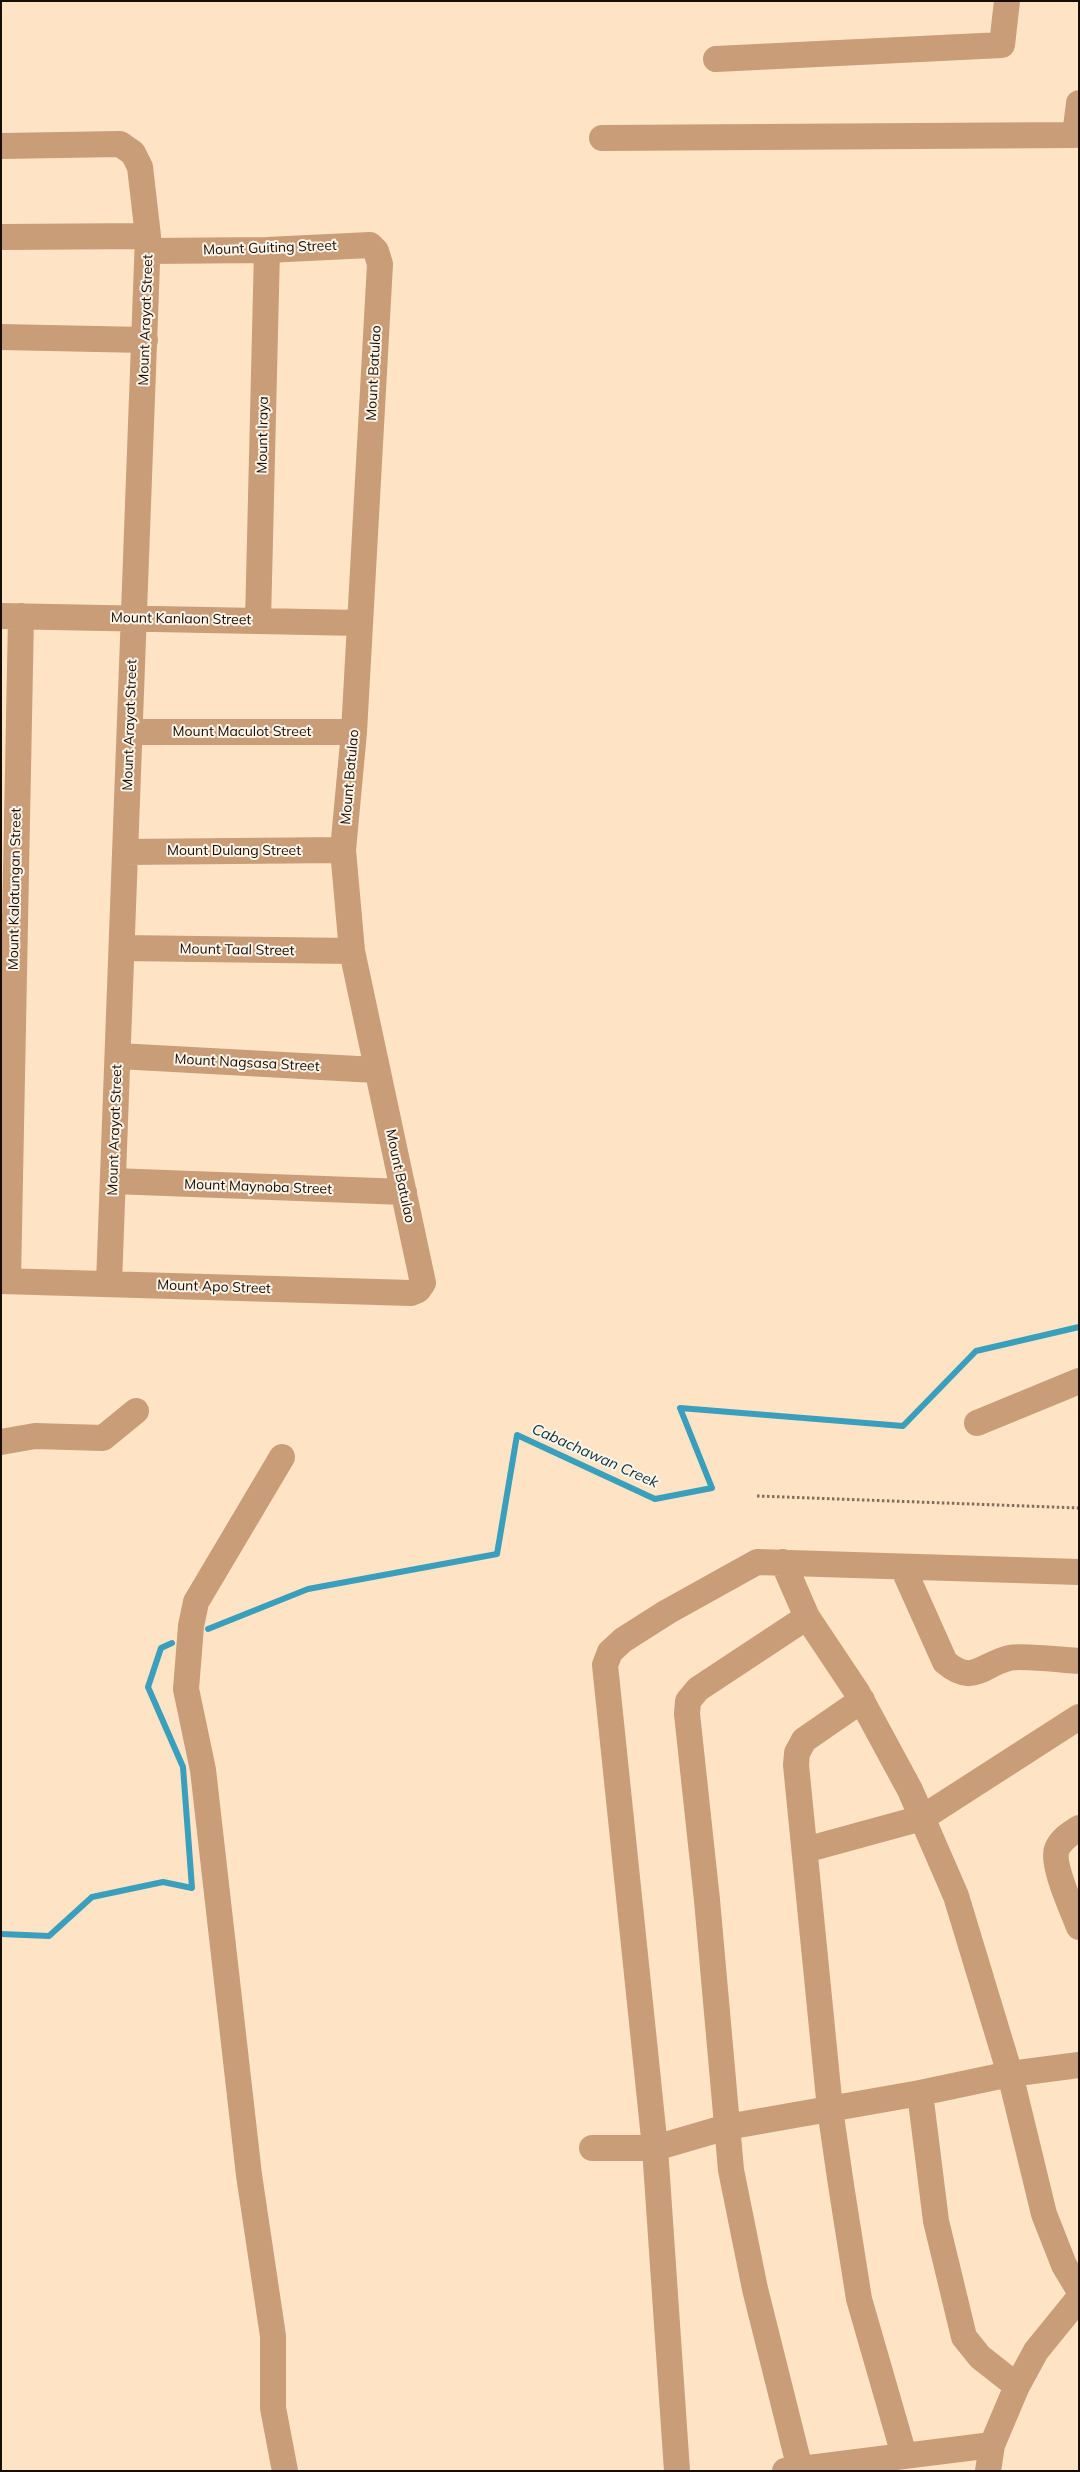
<!DOCTYPE html>
<html>
<head>
<meta charset="utf-8">
<style>
	body { margin:0 }
	#map { position:relative; width:1080px; height:2472px; overflow:hidden; background:#ffe3c5; font-family:Mulish,sans-serif }
	canvas { display:block }
	.frame { position:absolute; inset:0; border:2px solid #160d04; pointer-events:none }
</style>
</head>
<body>
<div id="map">
<canvas width="1080" height="2472"></canvas>
<div class="frame"></div>
</div>
<script>
const g = document.querySelector('canvas').getContext('2d');
g.lineJoin = 'round';
function strokePath(path, color, width, dash) {
  g.strokeStyle = color;
  g.lineWidth = width;
  g.lineCap = dash ? 'butt' : 'round';
  g.setLineDash(dash || []);
  g.stroke(path);
}
function write(font, color, halo, rows, align = 'center') {
  g.font = font + ' Mulish,sans-serif';
  g.lineWidth = 4;
  g.setLineDash([]);
  g.textBaseline = 'middle';
  g.strokeStyle = halo;
  g.fillStyle = color;
  for (const [text, x, y, turn = 0] of rows) {
    g.save();
    g.translate(x, y);
    g.rotate((+turn || 0) * Math.PI / 180);
    g.textAlign = isNaN(turn) ? turn : align;
    if (halo) g.strokeText(text, 0, 0);
    g.fillText(text, 0, 0);
    g.restore();
  }
}
strokePath(new Path2D(`
	M 208,1629 L 308,1589 L 497,1554 L 517,1435 L 655,1499 L 712,1488 L 680,1408 L 903,1426 L 976,1351 L 1079,1327
	M 1,1934 L 49,1936 L 92,1897 L 163,1882 L 192,1888 L 183,1767 L 148,1687 L 161,1648 L 172,1643`), '#3a9fbd', 6);
strokePath(new Path2D(`
	M 757,1496 L 1079,1508`), '#816f5c', 3, [2.5, 2.5]);
strokePath(new Path2D(`
	M 716,59 L 1002,45 L 1007,1
	M 602,138 L 1075,135 L 1079,103
	M 1,146 L 120,144 L 133,153 L 140,167 L 148,236 L 109,1283
	M 1,237 L 148,236
	M 1,337 L 145,340
	M 1,616 L 360,623
	M 258,621 L 267,250
	M 130,732 L 354,732
	M 125,852 L 343,850
	M 122,948 L 352,951
	M 118,1056 L 376,1070
	M 113,1181 L 404,1192
	M 1,1281 L 411,1293 L 418,1290 L 423,1283 L 352,951 L 343,850 L 354,732 L 380,264 L 376,251 L 370,245 L 267,250 L 148,251
	M 8,1281 L 21,616
	M 977,1423 L 1079,1381
	M 1,1442 L 35,1436 L 103,1438 L 136,1411
	M 282,1457 L 196,1602 L 191,1626 L 186,1689 L 203,1770 L 249,2175 L 273,2336 L 273,2408 L 285,2471
	M 783,1562 L 807,1617 L 857,1692 L 910,1790 L 956,1896 L 1010,2074 L 1044,2214 L 1064,2265 L 1079,2290
	M 903,1568 L 945,1662 C 973,1686 981,1665 1009,1658 C 1022,1655 1063,1660 1079,1661
	M 862,1700 L 804,1740 L 797,1753 L 796,1765 L 830,2109 L 841,2185 L 859,2299 L 904,2455
	M 1079,1828 C 1070,1834 1061,1839 1057,1849 C 1051,1864 1073,1911 1079,1927
	M 805,1850 L 922,1818 L 1079,1717
	M 920,2093 L 936,2221 L 964,2337 L 980,2357 L 1017,2386
	M 592,2148 L 655,2148 L 727,2127 L 920,2093 L 1010,2074 L 1079,2065
	M 800,2469 L 755,2289 L 731,2170 L 707,1900 L 687,1714 L 688,1701 L 698,1689 L 807,1617
	M 677,2471 L 655,2148 L 605,1665 L 610,1652 L 623,1640 L 667,1612 L 757,1562 L 1079,1572
	M 785,2471 L 992,2445
	M 988,2471 L 992,2445 L 1017,2386 L 1036,2351 L 1079,2298`), '#c99d78', 26);
write('14px', '#160d04', '#fff4e8', [
	["Mount Guiting Street",270,248,-2],
	["Mount Arayat Street",146,320,-88],
	["Mount Batulao",374,373,-87],
	["Mount Iraya",263,435,-89],
	["Mount Kanlaon Street",181,619,1],
	["Mount Arayat Street",130,725,-88],
	["Mount Maculot Street",242,732],
	["Mount Batulao",350,777,-85],
	["Mount Dulang Street",234,851],
	["Mount Kalatungan Street",15,889,-89],
	["Mount Taal Street",237,950,1],
	["Mount Nagsasa Street",247,1063,3],
	["Mount Arayat Street",115,1130,-88],
	["Mount Batulao",400,1176,78],
	["Mount Maynoba Street",258,1187,2],
	["Mount Apo Street",214,1287,2]
]);
write('italic 15px', '#02313f', '#fff4e8', [
	["Cabachawan Creek",595,1456,24]
]);
</script>
</body>
</html>
